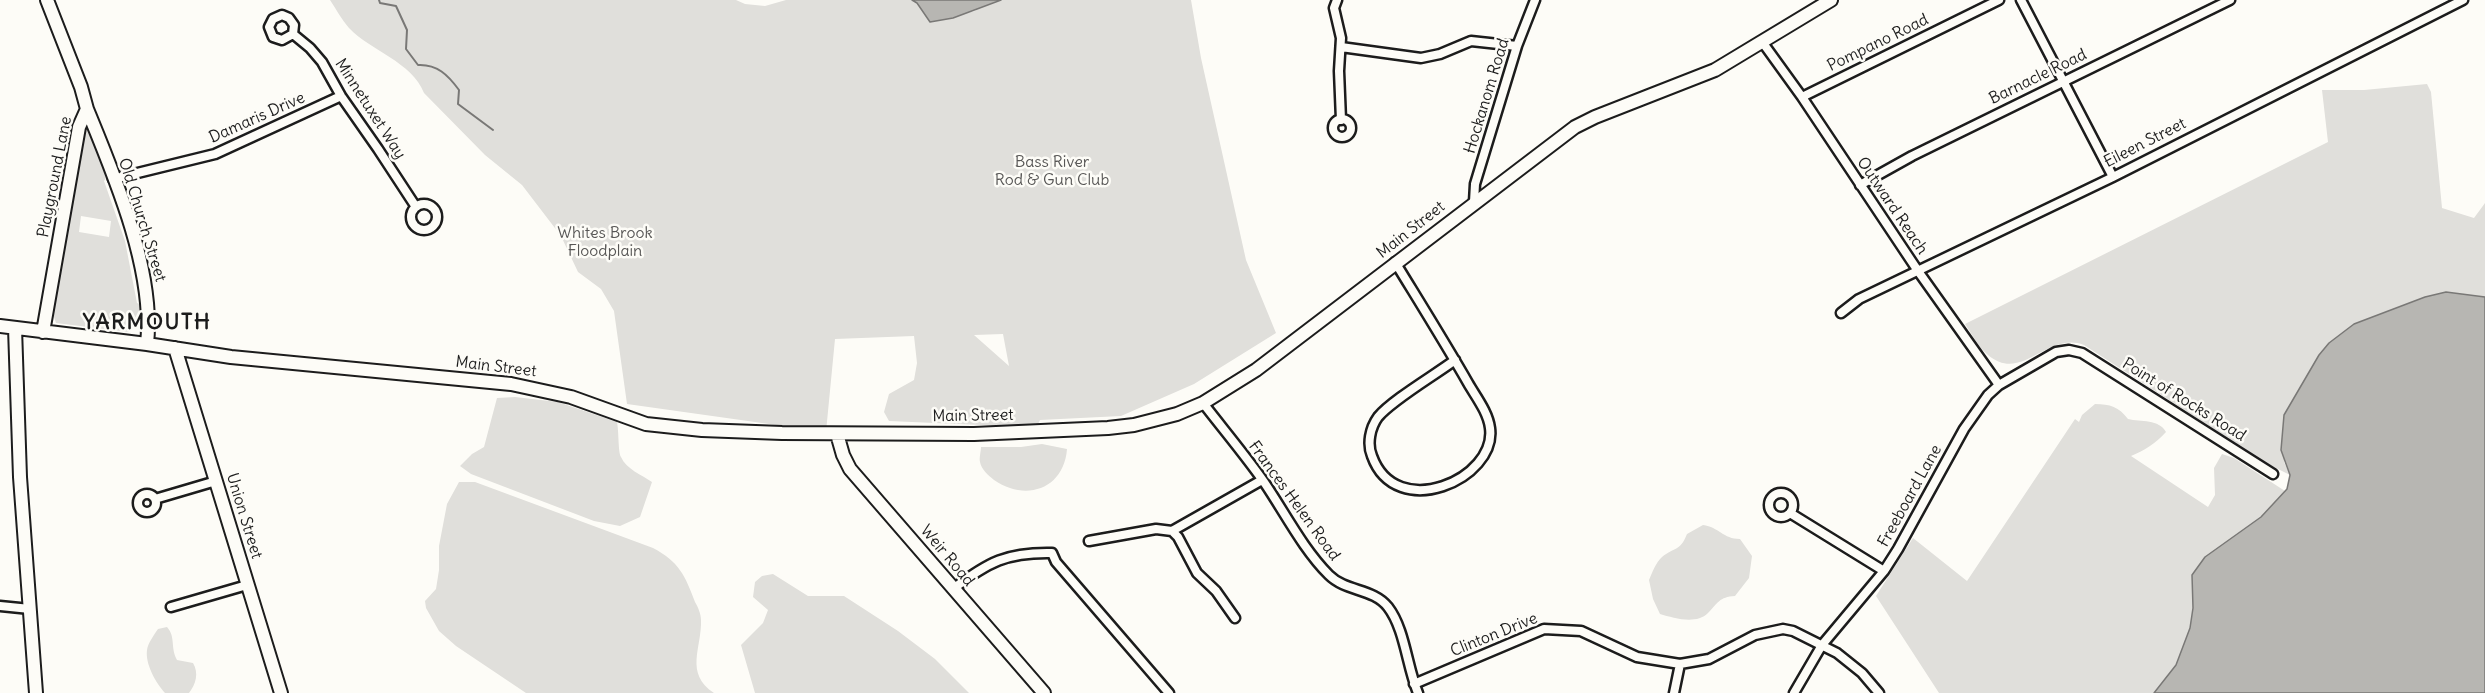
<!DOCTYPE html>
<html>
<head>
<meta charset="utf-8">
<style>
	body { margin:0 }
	canvas { display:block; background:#fdfcf7 }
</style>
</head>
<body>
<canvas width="2485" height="693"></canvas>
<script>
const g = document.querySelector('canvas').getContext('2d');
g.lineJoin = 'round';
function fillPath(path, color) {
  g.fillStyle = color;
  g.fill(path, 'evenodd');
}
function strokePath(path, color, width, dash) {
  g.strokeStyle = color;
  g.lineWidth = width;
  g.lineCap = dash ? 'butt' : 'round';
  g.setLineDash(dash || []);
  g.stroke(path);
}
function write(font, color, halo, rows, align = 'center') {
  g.font = font + ' Delius,sans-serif';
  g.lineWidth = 5;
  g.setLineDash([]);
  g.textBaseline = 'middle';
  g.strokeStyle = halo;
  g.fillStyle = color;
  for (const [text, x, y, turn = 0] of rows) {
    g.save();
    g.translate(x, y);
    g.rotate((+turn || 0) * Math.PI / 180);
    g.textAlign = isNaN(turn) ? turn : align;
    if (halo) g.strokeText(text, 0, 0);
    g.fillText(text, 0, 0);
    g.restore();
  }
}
fillPath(new Path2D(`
	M 330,0 L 736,0 L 745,4 L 765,6 L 786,0 L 912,0 L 948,17 L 975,11 L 985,0 L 1191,0 L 1201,58 L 1246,260 L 1276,333 L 1194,384 L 1121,416 L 1040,420 L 1038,424 L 1027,427 L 889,421 L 884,412 L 889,394 L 914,380 L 917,363 L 914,336 L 835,339 L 826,432 L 627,404 L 614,311 L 601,289 L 578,272 L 561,236 L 522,185 L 485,155 L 424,93 C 412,62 371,51 349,28 C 342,20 336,9 330,0 ZM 1003,334 L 1009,366 L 974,335 Z
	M 2427,84 L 2431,92 L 2442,208 L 2474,218 L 2485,203 L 2485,297 L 2446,292 L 2425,297 L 2397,308 L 2319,355 L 2307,378 L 2284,462 L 2290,475 L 2268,464 L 2084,345 C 2047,331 2022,384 1988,355 C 1978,347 1972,334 1965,324 L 2328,142 L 2322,90 L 2364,90 Z
	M 85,126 L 91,131 L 106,178 L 104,181 L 125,241 L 137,303 L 140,304 L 139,323 L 129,332 L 56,323 L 52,311 ZM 81,216 L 111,221 L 109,237 L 79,232 Z
	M 515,397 L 558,402 L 617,422 C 619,432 618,452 621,457 C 626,469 642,475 652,482 L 640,517 L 620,526 L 594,521 L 471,474 L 460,466 L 472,454 L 484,447 L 497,398 Z
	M 2095,404 C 2110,404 2119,407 2128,419 C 2141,422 2159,419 2166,432 C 2155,444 2145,450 2131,456 L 2208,507 L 2215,495 L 2214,468 L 2222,454 L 2234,458 L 2285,491 L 2262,517 L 2205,557 L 2192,575 L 2193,608 L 2190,628 L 2176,665 L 2154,693 L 1939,693 L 1876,596 L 1913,538 L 1967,581 L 2075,419 L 2079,422 L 2082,415 Z
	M 1042,444 L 1067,449 C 1064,489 1026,502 994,480 C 989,476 981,469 980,462 C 979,458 981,451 981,447 L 1021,447 Z
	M 459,482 L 475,482 L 653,548 C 679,562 685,575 695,602 C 698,607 701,614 701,620 C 702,648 684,673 714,693 L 526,693 L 456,646 L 439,631 L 426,608 L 425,601 L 436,589 L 439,570 L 439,546 L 447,504 Z
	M 1703,525 C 1719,527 1723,539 1740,539 L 1752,556 L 1749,578 L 1735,596 C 1719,597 1718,603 1708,613 C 1696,625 1674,618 1660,614 L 1653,599 L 1649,580 C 1652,573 1656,562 1662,557 C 1674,547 1680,552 1687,534 Z
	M 773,574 L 808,596 L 844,596 L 898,631 L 935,659 L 969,693 L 755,693 L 741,645 L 763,623 L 768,610 L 753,597 L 755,582 L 762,576 Z
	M 167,627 C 176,637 170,647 177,660 L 193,663 C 199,673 196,684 189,693 L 165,693 C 156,683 145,664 147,650 C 148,643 154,635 158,629 Z`), '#e0dfdb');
const water = new Path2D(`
	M 912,0 L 1001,0 L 953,18 L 930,22 L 917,3 Z
	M 2446,292 L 2485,297 L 2485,693 L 2154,693 L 2176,665 L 2190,628 L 2193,608 L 2192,575 L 2205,557 L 2261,517 L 2287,489 L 2290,475 L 2281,450 L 2284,415 L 2319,355 L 2329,343 L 2354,324 L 2425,297 Z`);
fillPath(water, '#b7b6b2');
strokePath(water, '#797876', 1.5);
strokePath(new Path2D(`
	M 379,0 L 380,3 L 396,6 L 407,30 L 406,49 L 418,65 C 437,64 448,75 459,90 L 458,104 L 493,130`), '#797876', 2);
const street = new Path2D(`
	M 1337,0 L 1334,8 L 1341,38 L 1339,71 L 1341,120
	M 2021,0 L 2113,177
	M 293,34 L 294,25 L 289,18 L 282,15 L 273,19 L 269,27 L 273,37 L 282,40 L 293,34 L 310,48 L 322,62 L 341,96 L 378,149 L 416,207
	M 1763,43 L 1802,97 L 1918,271 L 1999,385
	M 1341,47 L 1421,58 L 1440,54 L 1471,41 L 1517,46
	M 1802,97 L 1999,0
	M1333 128a9 9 0 1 1 18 0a9 9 0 1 1-18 0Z
	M 113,179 L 215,154 L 341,96
	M 1860,185 L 1912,156 L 2230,0
	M 1474,202 L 1475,184 L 1517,46 L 1535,0
	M411 217a13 13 0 1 1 26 0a13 13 0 1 1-26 0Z
	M 1395,262 C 1420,303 1445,343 1468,383 C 1476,397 1488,412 1490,428 C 1497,479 1396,523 1372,456 C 1367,444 1370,428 1378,417 C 1392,400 1435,375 1455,360
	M 1841,313 L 1859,299 L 2113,177 L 2463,0
	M 1203,403 C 1223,429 1245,455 1264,482 C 1285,513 1303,549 1329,575 C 1346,592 1373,588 1388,607 C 1405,629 1407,667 1418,693
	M1769 505a12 12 0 1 1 24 0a12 12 0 1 1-24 0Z
	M138 503a9 9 0 1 1 18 0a9 9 0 1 1-18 0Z
	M 155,499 L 216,481
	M 1790,513 L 1884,571
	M 1172,531 L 1178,537 L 1197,573 L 1216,591 L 1235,618
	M 1089,541 L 1156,529 L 1172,531 L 1262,480
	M 953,589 C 988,562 1007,552 1052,553 L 1056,562 L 1169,693
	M 0,606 L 30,609
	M 171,607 L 247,585
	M 1414,684 L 1544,629 L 1581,631 L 1637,657 L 1680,664 L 1709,659 L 1755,635 L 1783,629 L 1793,631 L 1837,653 L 1862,673 L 1879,693
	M 1674,693 L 1680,664
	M 1794,693 L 1822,645 L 1884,571 L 1898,549 L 1964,429 L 1988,395 L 1999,385 L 2056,352 L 2069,350 L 2082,353 L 2273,474`);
const secondary = new Path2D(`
	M 87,109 C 115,177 155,271 147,344
	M 0,326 L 147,344 L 231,357 L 511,384 L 571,397 L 646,424 L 702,430 L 782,433 L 974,434 L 1108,428 L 1134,425 L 1177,414 L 1203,403 L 1256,370 L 1575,127 L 1595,117 L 1715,70 L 1831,0
	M 15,328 L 20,477 L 36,693
	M 43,332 L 79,127 L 87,109 L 81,87 L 47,0
	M 175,348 L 281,693
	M 837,434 L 843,455 L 850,469 L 1044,693`);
strokePath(street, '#1c1c1c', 13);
strokePath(secondary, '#1c1c1c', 16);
strokePath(street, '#fdfcf7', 8);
strokePath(secondary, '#fdfcf7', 12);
write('16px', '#1c1c1c', '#fdfcf7', [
	["Pompano Road",1878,43,-26],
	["Barnacle Road",2038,77,-26],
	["Hockanom Road",1487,96,-73],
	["Minnetuxet Way",370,109,57],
	["Damaris Drive",257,118,-24],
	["Eileen Street",2145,143,-27],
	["Playground Lane",55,177,-79],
	["Outward Reach",1892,206,56],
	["Old Church Street",142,220,73],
	["Main Street",1411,230,-38],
	["Main Street",496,367,7],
	["Point of Rocks Road",2184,400,32],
	["Main Street",973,416,-1],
	["Freeboard Lane",1910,496,-61],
	["Frances Helen Road",1294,501,54],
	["Union Street",244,516,73],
	["Weir Road",947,556,50],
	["Clinton Drive",1494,635,-22]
]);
write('16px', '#575655', '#fdfcf7', [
	["Bass River",1052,162],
	["Rod & Gun Club",1052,180],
	["Whites Brook",605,233],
	["Floodplain",605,251]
]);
g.letterSpacing = '1.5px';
write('bold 22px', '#1c1c1c', '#fdfcf7', [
	["YARMOUTH",147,323]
]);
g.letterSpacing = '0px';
</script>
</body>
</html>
